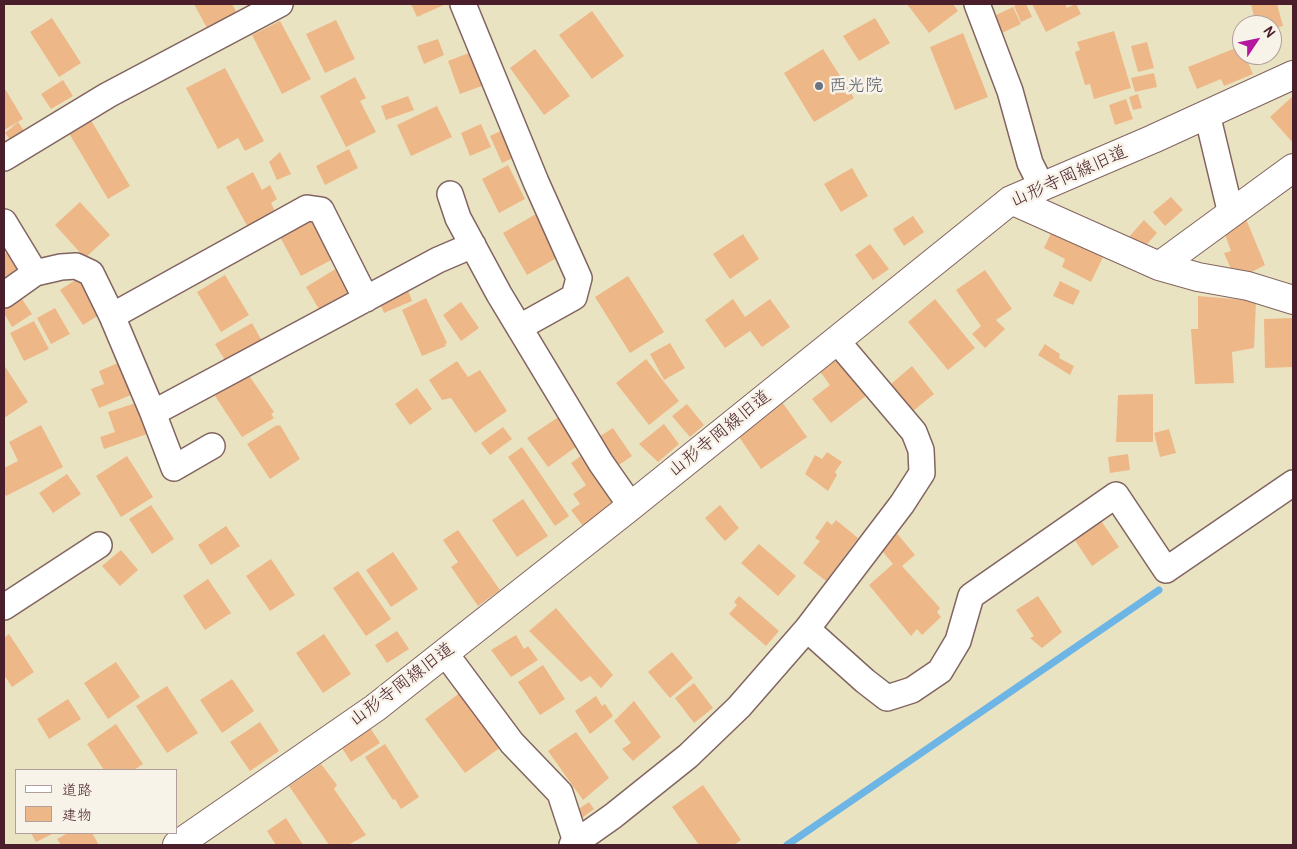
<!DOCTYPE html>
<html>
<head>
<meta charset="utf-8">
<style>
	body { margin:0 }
	#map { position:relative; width:1297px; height:849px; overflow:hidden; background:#eae3c2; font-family:Pangolin,"Klee One",sans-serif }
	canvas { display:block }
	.frame { position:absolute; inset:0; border:5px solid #4a1f2b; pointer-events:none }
	.legend { position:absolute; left:15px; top:769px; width:162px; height:65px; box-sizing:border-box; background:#f7f3e8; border:1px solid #b29e9c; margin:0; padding:6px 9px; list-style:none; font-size:15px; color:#4a1f2b }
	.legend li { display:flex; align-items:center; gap:10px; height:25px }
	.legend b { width:25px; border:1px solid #b29e9c }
	.north { position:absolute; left:1232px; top:15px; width:50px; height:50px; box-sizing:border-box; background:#f7f3e8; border:1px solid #b29e9c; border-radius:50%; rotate:56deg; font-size:14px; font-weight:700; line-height:20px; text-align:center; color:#4a1f2b }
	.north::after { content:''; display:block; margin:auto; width:18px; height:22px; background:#b5179e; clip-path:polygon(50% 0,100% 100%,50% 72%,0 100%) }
</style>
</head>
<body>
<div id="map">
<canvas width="1297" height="849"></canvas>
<div class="frame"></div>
<ul class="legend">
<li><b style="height:6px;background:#fff"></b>道路</li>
<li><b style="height:14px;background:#eeb787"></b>建物</li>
</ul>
<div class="north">N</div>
</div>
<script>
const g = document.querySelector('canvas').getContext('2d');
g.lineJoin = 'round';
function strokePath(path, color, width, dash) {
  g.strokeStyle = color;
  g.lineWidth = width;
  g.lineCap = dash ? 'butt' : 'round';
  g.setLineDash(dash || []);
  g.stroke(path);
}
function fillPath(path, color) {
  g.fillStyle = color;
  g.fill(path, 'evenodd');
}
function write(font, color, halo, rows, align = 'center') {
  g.font = font + ' Pangolin,"Klee One",sans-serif';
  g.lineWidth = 5;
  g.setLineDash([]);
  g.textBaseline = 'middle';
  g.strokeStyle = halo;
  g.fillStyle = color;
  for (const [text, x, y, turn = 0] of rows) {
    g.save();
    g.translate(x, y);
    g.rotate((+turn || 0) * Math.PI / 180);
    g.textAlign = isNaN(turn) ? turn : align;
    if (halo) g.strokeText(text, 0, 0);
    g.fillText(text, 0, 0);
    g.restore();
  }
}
strokePath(new Path2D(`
	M 787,845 L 1159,590`), '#6cb5e4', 7);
fillPath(new Path2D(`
	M 194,4 L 232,4 L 237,13 L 207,28 Z
	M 411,4 L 446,4 L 417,17 Z
	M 907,4 L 953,4 L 958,11 L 929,33 Z
	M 1020,4 L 1026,4 L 1032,17 L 1021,22 L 1014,6 Z
	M 1032,4 L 1065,4 L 1067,8 L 1076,4 L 1081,14 L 1046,32 Z
	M 1251,4 L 1277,4 L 1283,26 L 1272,29 L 1272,25 L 1256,25 Z
	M 1013,7 L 1021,24 L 1002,33 L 994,16 Z
	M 592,11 L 624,56 L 592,79 L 559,35 Z
	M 52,18 L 81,63 L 59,77 L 30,32 Z
	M 875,18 L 890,43 L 859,61 L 843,36 Z
	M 336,20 L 355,59 L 325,73 L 306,34 Z
	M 280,21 L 311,79 L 282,94 L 252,35 Z
	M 1114,31 L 1131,88 L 1094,99 L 1090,84 L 1085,85 L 1075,52 L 1080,50 L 1077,42 Z
	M 963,33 L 988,97 L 955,110 L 930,47 Z
	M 438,39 L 444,55 L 424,64 L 417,46 Z
	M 1147,42 L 1154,68 L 1138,72 L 1131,46 Z
	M 1241,46 L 1242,55 L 1245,55 L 1253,74 L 1224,86 L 1221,79 L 1197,89 L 1188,67 Z
	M 535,49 L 570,96 L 544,115 L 510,68 Z
	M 823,49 L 854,98 L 814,122 L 784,73 Z
	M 474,51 L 487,84 L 460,94 L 448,61 Z
	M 225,68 L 264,141 L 245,151 L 238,138 L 218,149 L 186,88 Z
	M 1154,73 L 1157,87 L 1135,92 L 1131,78 Z
	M 355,77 L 366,98 L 360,101 L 376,132 L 346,147 L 320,96 Z
	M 63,80 L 73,96 L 51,109 L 41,94 Z
	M 4,87 L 23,119 L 4,130 Z
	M 1138,94 L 1142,108 L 1133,110 L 1129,97 Z
	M 408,96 L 414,110 L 386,120 L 381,106 Z
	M 1293,96 L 1293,143 L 1270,117 Z
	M 1126,99 L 1133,119 L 1115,125 L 1109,105 Z
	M 437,106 L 452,137 L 411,156 L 397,125 Z
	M 89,117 L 130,186 L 108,199 L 67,130 Z
	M 18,122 L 25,132 L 12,142 L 5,133 Z
	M 481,124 L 491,147 L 470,156 L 461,133 Z
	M 505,129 L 517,156 L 502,163 L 490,136 Z
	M 349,149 L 358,168 L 325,185 L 316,166 Z
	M 280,152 L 291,174 L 277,180 L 269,162 Z
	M 508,165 L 525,199 L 499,213 L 482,179 Z
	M 852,168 L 868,196 L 841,212 L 824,184 Z
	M 253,172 L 262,190 L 270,185 L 277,199 L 271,203 L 280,221 L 252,235 L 226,187 Z
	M 1171,197 L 1183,210 L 1165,226 L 1153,212 Z
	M 80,202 L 110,235 L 85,258 L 55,225 Z
	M 536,214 L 560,256 L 527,275 L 503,233 Z
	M 913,216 L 924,232 L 904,246 L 893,229 Z
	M 312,217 L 335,258 L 301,276 L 279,235 Z
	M 1246,219 L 1265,265 L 1246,275 L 1238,274 L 1235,268 L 1231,269 L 1224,253 L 1231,251 L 1224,232 Z
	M 1144,220 L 1157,233 L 1141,251 L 1128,238 Z
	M 1052,231 L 1103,257 L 1091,282 L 1062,267 L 1065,259 L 1044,248 Z
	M 743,234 L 759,259 L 730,279 L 713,254 Z
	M 870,244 L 889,269 L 873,280 L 855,255 Z
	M 13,248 L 28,270 L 4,287 L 4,254 Z
	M 342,265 L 356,289 L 320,311 L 306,287 Z
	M 985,270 L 1012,309 L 996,320 L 1005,329 L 985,348 L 972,334 L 981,326 L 956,290 Z
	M 225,275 L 249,315 L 221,332 L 197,292 Z
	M 628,276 L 664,332 L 630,353 L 595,297 Z
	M 80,277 L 102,313 L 83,325 L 60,290 Z
	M 1060,281 L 1080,291 L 1073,305 L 1053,296 Z
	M 406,285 L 412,301 L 384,313 L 377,297 Z
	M 20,296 L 32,314 L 12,327 L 4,313 L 4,307 Z
	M 1198,296 L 1256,301 L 1254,348 L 1232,352 L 1234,383 L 1195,384 L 1191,329 L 1198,329 Z
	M 426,298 L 447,343 L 445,344 L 446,346 L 422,356 L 402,310 Z
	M 733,299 L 745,317 L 770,299 L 790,327 L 762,347 L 750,331 L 725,348 L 705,320 Z
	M 935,299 L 975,348 L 948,370 L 908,322 Z
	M 461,302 L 479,328 L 461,341 L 443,315 Z
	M 55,308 L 70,334 L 51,344 L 37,318 Z
	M 1293,318 L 1293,367 L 1265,368 L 1264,319 Z
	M 34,321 L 49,349 L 24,361 L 10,333 Z
	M 252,323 L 262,341 L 226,362 L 215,344 Z
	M 670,343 L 685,368 L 664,380 L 650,354 Z
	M 1045,344 L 1060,354 L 1059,358 L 1074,366 L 1070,375 L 1038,355 Z
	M 837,354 L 867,395 L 831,423 L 812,399 L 830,385 L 818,369 Z
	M 646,359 L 679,401 L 649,425 L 616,383 Z
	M 123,361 L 136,393 L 99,408 L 91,389 L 104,384 L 99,371 Z
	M 457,361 L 468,377 L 480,370 L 507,411 L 475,433 L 451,398 L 442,400 L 429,380 Z
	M 4,365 L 28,402 L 4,418 Z
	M 912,366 L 934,394 L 913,411 L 891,384 Z
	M 248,374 L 274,412 L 271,414 L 274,418 L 242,437 L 215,396 L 216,395 L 213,390 Z
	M 417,388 L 432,409 L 410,425 L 395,404 Z
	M 1153,394 L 1153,442 L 1116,442 L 1118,395 Z
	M 139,402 L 150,433 L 104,449 L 100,437 L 115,432 L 108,412 Z
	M 782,402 L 807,437 L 761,469 L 737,434 Z
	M 687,404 L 704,425 L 690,437 L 672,416 Z
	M 560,416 L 580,444 L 548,467 L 527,438 Z
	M 664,424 L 679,444 L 658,462 L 639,444 Z
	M 41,425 L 63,467 L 6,496 L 4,492 L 4,468 L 18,461 L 9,442 Z
	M 277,425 L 278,426 L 280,425 L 300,459 L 270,479 L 247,444 Z
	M 503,427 L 512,439 L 490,455 L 481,443 Z
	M 613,428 L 632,456 L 613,469 L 594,440 Z
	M 1169,429 L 1176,453 L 1160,457 L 1154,433 Z
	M 522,447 L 569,516 L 555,526 L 508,457 Z
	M 827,452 L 842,462 L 835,472 L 837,475 L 828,491 L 805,474 L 815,455 L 822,459 Z
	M 1128,454 L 1130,470 L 1110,473 L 1108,457 Z
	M 127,456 L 153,497 L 121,517 L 96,476 Z
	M 581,456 L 615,504 L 583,526 L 571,510 L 580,504 L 573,494 L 586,485 L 571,463 Z
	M 67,474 L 81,494 L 53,513 L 39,493 Z
	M 523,499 L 548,536 L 517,557 L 492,520 Z
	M 151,505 L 174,539 L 152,554 L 129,519 Z
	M 720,505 L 739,528 L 725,541 L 705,518 Z
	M 1095,512 L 1119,547 L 1092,566 L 1069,531 Z
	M 836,520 L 858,538 L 826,581 L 803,563 L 820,541 L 815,538 L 827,521 L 832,525 Z
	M 226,526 L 240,546 L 211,565 L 198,545 Z
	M 458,530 L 500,590 L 478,606 L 451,567 L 458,562 L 443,540 Z
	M 895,531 L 915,555 L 902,566 L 940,608 L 937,612 L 941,617 L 922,635 L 917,629 L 911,636 L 869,585 L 893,564 L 878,546 Z
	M 759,544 L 796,576 L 778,596 L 741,563 Z
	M 121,550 L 138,570 L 120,586 L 102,566 Z
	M 393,552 L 418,589 L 391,607 L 366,570 Z
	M 271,559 L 295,595 L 270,611 L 246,576 Z
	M 358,571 L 391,619 L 366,636 L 333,588 Z
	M 208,579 L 231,613 L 205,630 L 183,596 Z
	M 739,596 L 779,631 L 766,646 L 729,614 L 737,605 L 734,602 Z
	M 1038,596 L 1062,632 L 1042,648 L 1030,638 L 1034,636 L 1016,610 Z
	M 556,608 L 613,675 L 601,688 L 590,676 L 581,682 L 529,631 Z
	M 397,631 L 409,649 L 387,663 L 375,645 Z
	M 9,634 L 34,672 L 12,687 L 4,675 L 4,638 Z
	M 324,634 L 351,674 L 323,693 L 296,653 Z
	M 516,635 L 524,649 L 528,646 L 538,660 L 511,677 L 491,650 Z
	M 672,652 L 693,678 L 670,698 L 648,672 Z
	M 116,662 L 140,697 L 108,719 L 84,683 Z
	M 543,665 L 565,699 L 540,715 L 518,682 Z
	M 232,679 L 254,711 L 222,733 L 200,700 Z
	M 694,683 L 713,708 L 694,723 L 675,698 Z
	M 167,686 L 198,733 L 167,753 L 136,706 Z
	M 461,692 L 501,747 L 465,773 L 425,719 Z
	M 596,696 L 602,706 L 605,704 L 613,716 L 590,734 L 575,711 Z
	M 68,699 L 81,719 L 49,739 L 37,719 Z
	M 634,701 L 661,737 L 633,761 L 622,749 L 631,743 L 614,721 Z
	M 260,722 L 279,751 L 250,771 L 230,742 Z
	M 116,724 L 143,764 L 134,770 L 104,770 L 87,744 Z
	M 369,726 L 380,743 L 351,762 L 340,745 Z
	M 576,732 L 609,778 L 583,800 L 548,751 Z
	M 385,744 L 419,797 L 401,809 L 395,799 L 393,800 L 365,757 Z
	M 321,764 L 337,785 L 334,789 L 366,835 L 348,845 L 337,845 L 337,844 L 335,845 L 329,845 L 289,786 Z
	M 703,785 L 741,840 L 734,845 L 699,845 L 672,807 Z
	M 589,802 L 594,809 L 579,820 L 574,812 Z
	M 286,818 L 303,845 L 276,845 L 267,831 Z
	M 31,833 L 54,833 L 36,842 Z
	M 68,833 L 92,833 L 99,845 L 61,845 L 57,839 Z`), '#eeb787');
const street = new Path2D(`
	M 463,4 L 536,182 L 579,278 L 574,297 L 520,327
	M 977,4 L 1010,91 L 1030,163 L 1042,187
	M 1207,114 L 1231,214
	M 4,158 L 108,95 L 280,4
	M 450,194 L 458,218 L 499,294 L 601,463 L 631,506
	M 4,222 L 35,273
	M 4,295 L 35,273 L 61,267 L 76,266 L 91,273 L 112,316 L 153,413 L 174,468 L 212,446
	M 112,316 L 307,208 L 321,210 L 366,299
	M 153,413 L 438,260 L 473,245
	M 4,607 L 99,545
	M 807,629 L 865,681 L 887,698 L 912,690 L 940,671 L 958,641 L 971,596 L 1116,495 L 1166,570 L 1293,483
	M 445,653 L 512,743 L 560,793 L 576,842
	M 572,845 L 613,816 L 688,756 L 739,707 L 807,629 L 902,504 L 922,473 L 921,450 L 914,432 L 837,341`);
const secondary = new Path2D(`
	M 1011,200 L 1159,266 L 1293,168
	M 1159,266 L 1198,277 L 1248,286 L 1293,300
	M 177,845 L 375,708 L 631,506 L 1011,200 L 1153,139 L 1293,75`);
strokePath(street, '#826460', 28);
strokePath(secondary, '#826460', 30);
strokePath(street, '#fff', 25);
strokePath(secondary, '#fff', 28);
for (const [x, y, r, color] of [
	[819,86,5,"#6b7280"]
]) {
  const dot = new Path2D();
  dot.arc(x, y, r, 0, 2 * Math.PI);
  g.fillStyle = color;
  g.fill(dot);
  strokePath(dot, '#f7f3e8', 2);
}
write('18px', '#5b616d', '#f7f3e8', [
	["西光院",829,86]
], 'left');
write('18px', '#4a1f2b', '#f7f3e8', [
	["山形寺岡線旧道",1069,177,-24],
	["山形寺岡線旧道",720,434,-39],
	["山形寺岡線旧道",402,685,-37]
]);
</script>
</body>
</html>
